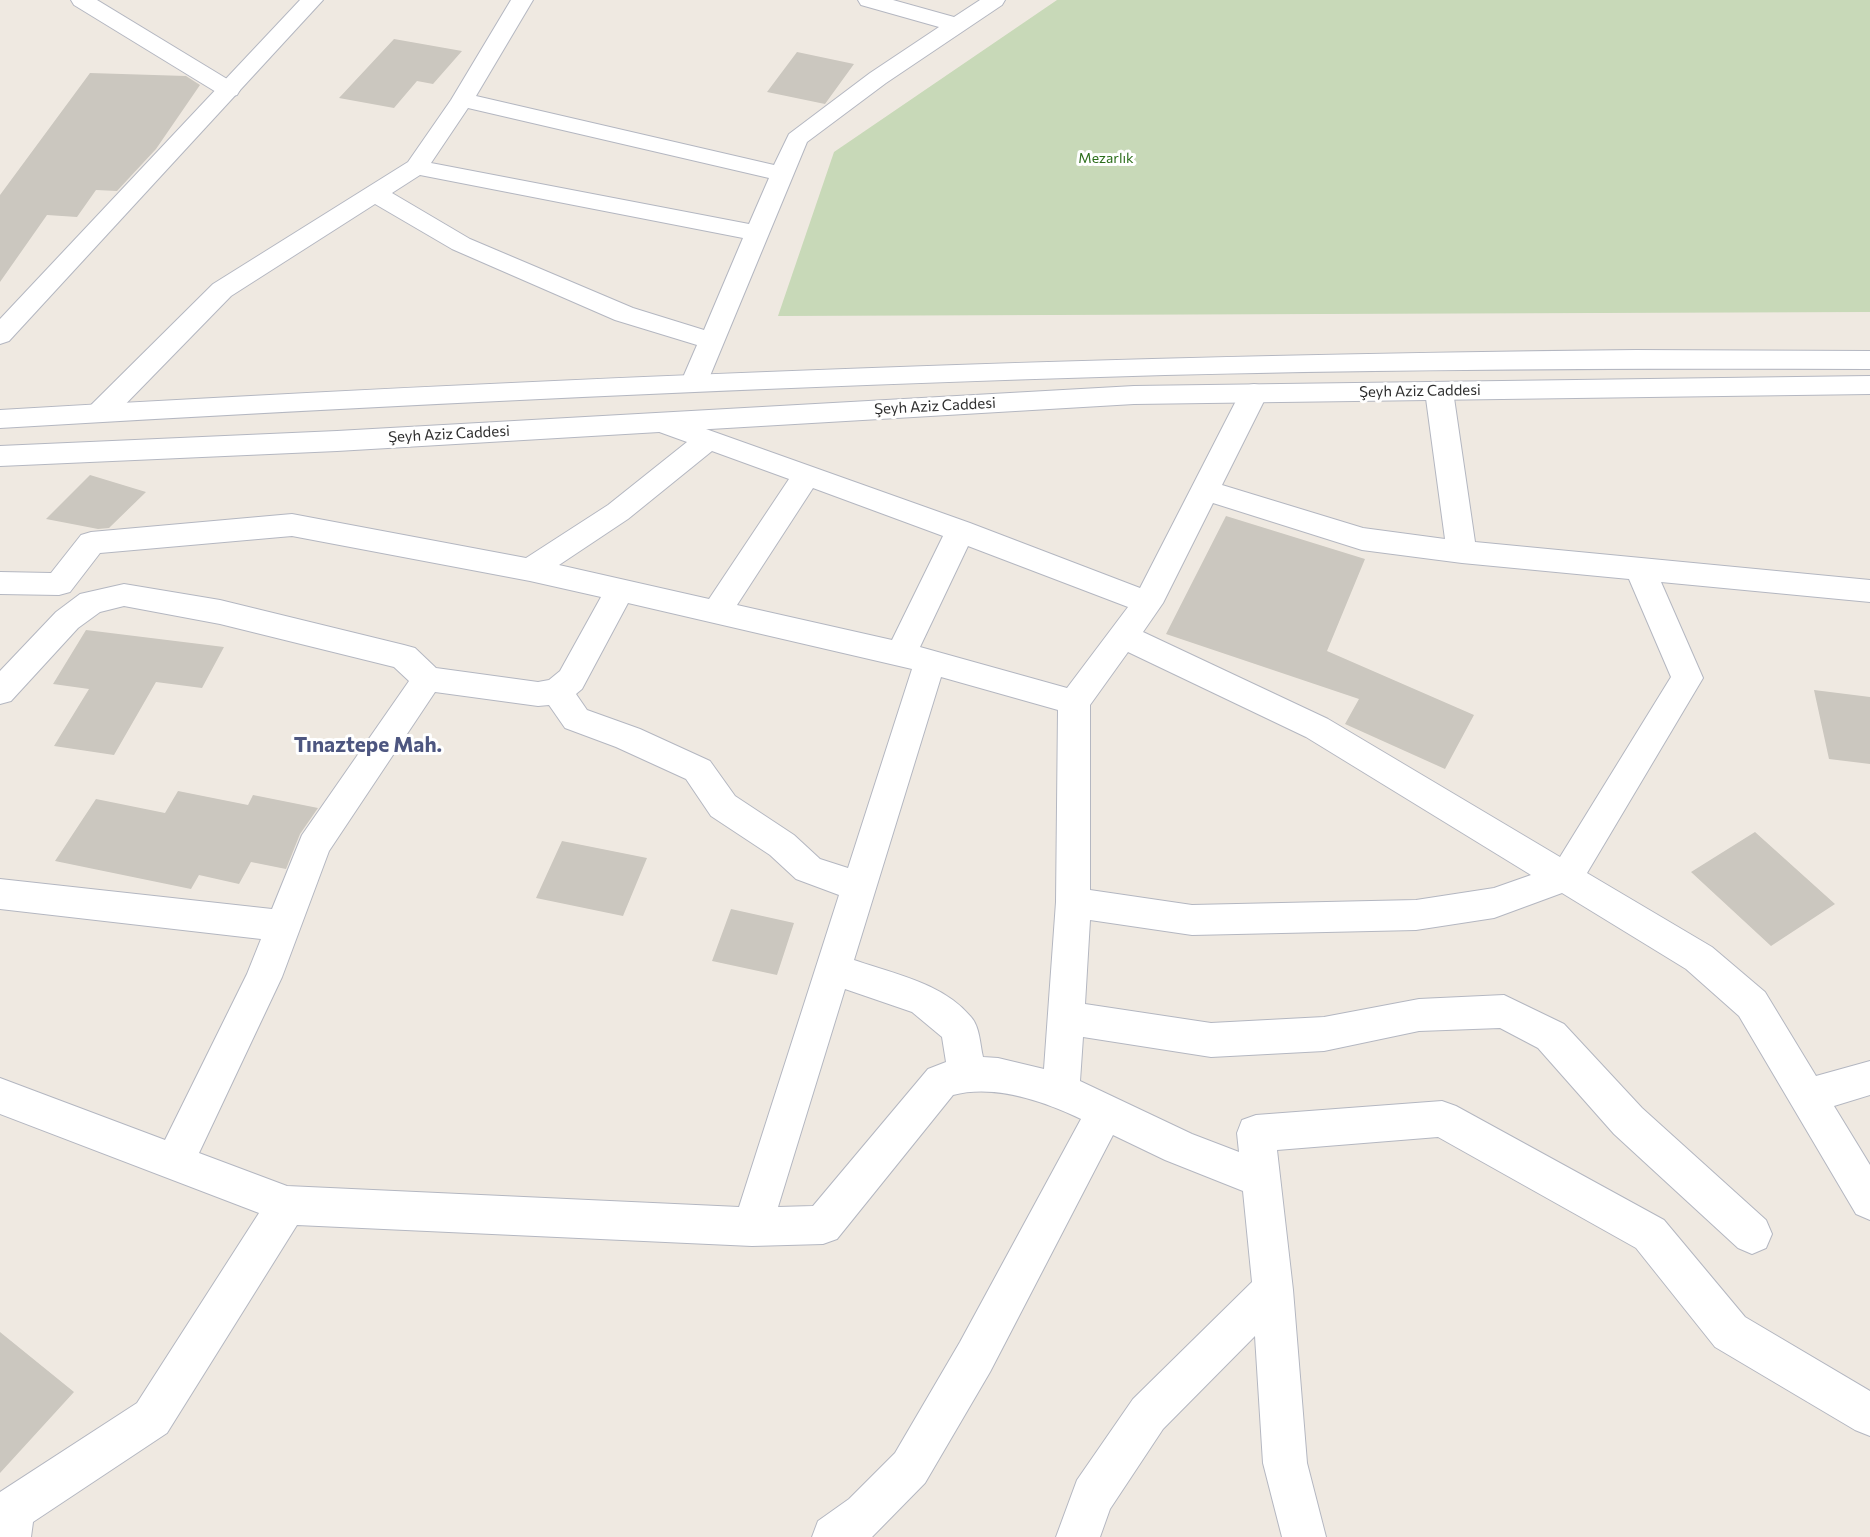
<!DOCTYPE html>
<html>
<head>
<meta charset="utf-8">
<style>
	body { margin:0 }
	canvas { display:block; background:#efe9e1 }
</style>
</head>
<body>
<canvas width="1870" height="1537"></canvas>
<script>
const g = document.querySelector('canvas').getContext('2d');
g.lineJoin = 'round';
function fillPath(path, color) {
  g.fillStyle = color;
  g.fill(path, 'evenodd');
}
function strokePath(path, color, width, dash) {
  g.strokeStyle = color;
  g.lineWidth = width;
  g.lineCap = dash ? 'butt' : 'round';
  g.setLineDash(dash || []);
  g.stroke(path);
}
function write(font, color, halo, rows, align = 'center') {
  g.font = font + ' Commissioner,sans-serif';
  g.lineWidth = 6;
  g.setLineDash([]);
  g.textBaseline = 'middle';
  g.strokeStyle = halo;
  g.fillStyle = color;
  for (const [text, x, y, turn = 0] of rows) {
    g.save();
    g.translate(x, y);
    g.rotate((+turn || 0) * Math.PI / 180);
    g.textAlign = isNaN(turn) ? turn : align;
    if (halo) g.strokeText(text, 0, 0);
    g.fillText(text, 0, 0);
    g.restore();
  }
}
fillPath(new Path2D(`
	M 1057,0 L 1870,0 L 1870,312 L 778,316 L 834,152 Z`), '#c8d9b8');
fillPath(new Path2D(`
	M 394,39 L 462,51 L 433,84 L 417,81 L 394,108 L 339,98 Z
	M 797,52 L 854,64 L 825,104 L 767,92 Z
	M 90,73 L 186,76 L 200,85 L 156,149 L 117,191 L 96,190 L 77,217 L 47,215 L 0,282 L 0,195 Z
	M 90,475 L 146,492 L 109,528 L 98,529 L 46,519 Z
	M 1226,516 L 1365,559 L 1327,651 L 1474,715 L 1445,769 L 1345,724 L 1359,699 L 1166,634 Z
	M 86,630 L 224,647 L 202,688 L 156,682 L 114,755 L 54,746 L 89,689 L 53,684 Z
	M 1814,690 L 1870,697 L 1870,764 L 1829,759 Z
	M 178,791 L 248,805 L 253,795 L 318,808 L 300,834 L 286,869 L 251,862 L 239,884 L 199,875 L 191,889 L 55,861 L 96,799 L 165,813 Z
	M 1755,832 L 1835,904 L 1771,946 L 1691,872 Z
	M 562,841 L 647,858 L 623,916 L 536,898 Z
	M 731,909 L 794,923 L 777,975 L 712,961 Z
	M 0,1332 L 74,1392 L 0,1473 Z`), '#cbc7bf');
const street = new Path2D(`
	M 71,0 L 97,0 L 237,85 L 240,90 L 237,95 L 229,97 L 221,95 L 74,5 Z
	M 511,0 L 533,0 L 476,96 L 774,165 L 789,134 L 870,73 L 939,27 L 861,5 L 858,0 L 893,0 L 954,17 L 980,0 L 1005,0 L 1002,5 L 886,83 L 807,142 L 705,388 L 695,391 L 685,388 L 681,382 L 697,345 L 615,320 L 452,249 L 375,204 L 231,296 L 111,419 L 101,421 L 91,419 L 87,412 L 91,405 L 213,284 L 408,162 L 451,100 ZM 468,108 L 769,178 L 749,224 L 431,163 ZM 420,175 L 743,238 L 704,330 L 633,308 L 470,239 L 392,193 Z
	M 1439,382 L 1449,385 L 1453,391 L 1475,542 L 1870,580 L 1870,602 L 1661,582 L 1703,678 L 1587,873 L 1712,947 L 1765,992 L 1816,1076 L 1870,1061 L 1870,1095 L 1834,1106 L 1870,1165 L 1870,1220 L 1856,1214 L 1739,1016 L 1686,969 L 1562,893 L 1494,918 L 1416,930 L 1192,935 L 1090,920 L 1085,1004 L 1211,1023 L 1324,1017 L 1419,999 L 1504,995 L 1564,1024 L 1642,1108 L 1766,1220 L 1772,1234 L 1766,1248 L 1752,1254 L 1738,1248 L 1614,1134 L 1538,1048 L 1500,1028 L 1419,1031 L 1324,1051 L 1211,1057 L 1083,1037 L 1080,1081 L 1192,1134 L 1239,1152 L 1237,1133 L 1242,1120 L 1256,1115 L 1442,1101 L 1456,1106 L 1664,1220 L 1745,1317 L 1870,1391 L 1870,1436 L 1855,1430 L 1715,1347 L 1636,1248 L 1438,1137 L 1277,1150 L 1293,1290 L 1307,1463 L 1326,1537 L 1282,1537 L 1263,1463 L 1255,1336 L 1163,1429 L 1110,1509 L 1100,1537 L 1056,1537 L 1077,1480 L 1133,1399 L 1252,1282 L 1243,1191 L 1165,1160 L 1113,1135 L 990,1372 L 925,1483 L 872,1537 L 812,1537 L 818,1521 L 849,1499 L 895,1453 L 960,1342 L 1081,1119 C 1043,1101 995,1084 953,1095 L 837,1239 L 823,1244 L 752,1246 L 297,1225 L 167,1433 L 33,1522 L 31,1537 L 0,1537 L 0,1492 L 137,1403 L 259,1213 L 0,1114 L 0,1078 L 165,1140 L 247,974 L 261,939 L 0,909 L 0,879 L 272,909 L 302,835 L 409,681 L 394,667 L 220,624 L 124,606 L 100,612 L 78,628 L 11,701 L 0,704 L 0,671 L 56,612 L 80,594 L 124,584 L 220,600 L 404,645 L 415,648 L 436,668 L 538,682 L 549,680 L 560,671 L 601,597 L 530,581 L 292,536 L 100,553 L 70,592 L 59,595 L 0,594 L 0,572 L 51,573 L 81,535 L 91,532 L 292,514 L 526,558 L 608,505 L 687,442 L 651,429 L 647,422 L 651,415 L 661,413 L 970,523 L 1140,588 L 1240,393 L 1244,386 L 1254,384 L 1264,386 L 1268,393 L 1222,485 L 1363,528 L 1445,539 L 1425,391 L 1429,385 ZM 712,451 L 789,479 L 709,599 L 559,565 L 628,519 ZM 813,488 L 943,536 L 892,640 L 737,605 ZM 1213,503 L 1362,550 L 1462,563 L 1629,579 L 1671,677 L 1560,857 L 1328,719 L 1143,632 L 1163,603 ZM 968,546 L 1128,607 L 1067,688 L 920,647 ZM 628,603 L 912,669 L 848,868 L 820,859 L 794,835 L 735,796 L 710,761 L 640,729 L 587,710 L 576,694 L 582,689 ZM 1128,652 L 1306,737 L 1531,875 L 1494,888 L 1416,900 L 1192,905 L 1090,890 L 1090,705 ZM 941,677 L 1058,710 L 1056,902 L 1044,1069 L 998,1058 L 983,1057 C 980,1045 980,1027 971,1017 C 943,983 894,974 854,960 ZM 435,692 L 538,706 L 549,705 L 565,728 L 616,747 L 686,779 L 711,816 L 770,855 L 796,879 L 839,895 L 739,1207 L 287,1186 L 199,1153 L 282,977 L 329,851 ZM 845,989 L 912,1012 L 942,1037 L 946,1062 L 928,1069 L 813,1206 L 778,1207 Z`);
const secondary = new Path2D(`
	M 300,0 L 323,0 L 9,341 L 0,344 L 0,319 Z
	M 1636,350 L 1870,351 L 1870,369 C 1635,368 1400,369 1165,375 C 776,386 388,405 0,428 L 0,410 C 545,378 1090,355 1636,350 Z
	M 1870,376 L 1870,394 L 1134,404 L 337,451 L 0,466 L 0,446 L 337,431 L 1134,386 Z`);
strokePath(street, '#b4b7c1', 2);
strokePath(secondary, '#b4b7c1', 2);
fillPath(street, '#fff');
fillPath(secondary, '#fff');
write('14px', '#2c6e1b', '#fff', [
	["Mezarlık",1106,158]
]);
write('15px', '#2e2e2e', '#fff', [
	["Şeyh Aziz Caddesi",1420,391,-1],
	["Şeyh Aziz Caddesi",935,406,-3],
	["Şeyh Aziz Caddesi",449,434,-3]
]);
write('bold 21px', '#4d5680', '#fff', [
	["Tınaztepe Mah.",368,745]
]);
</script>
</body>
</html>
